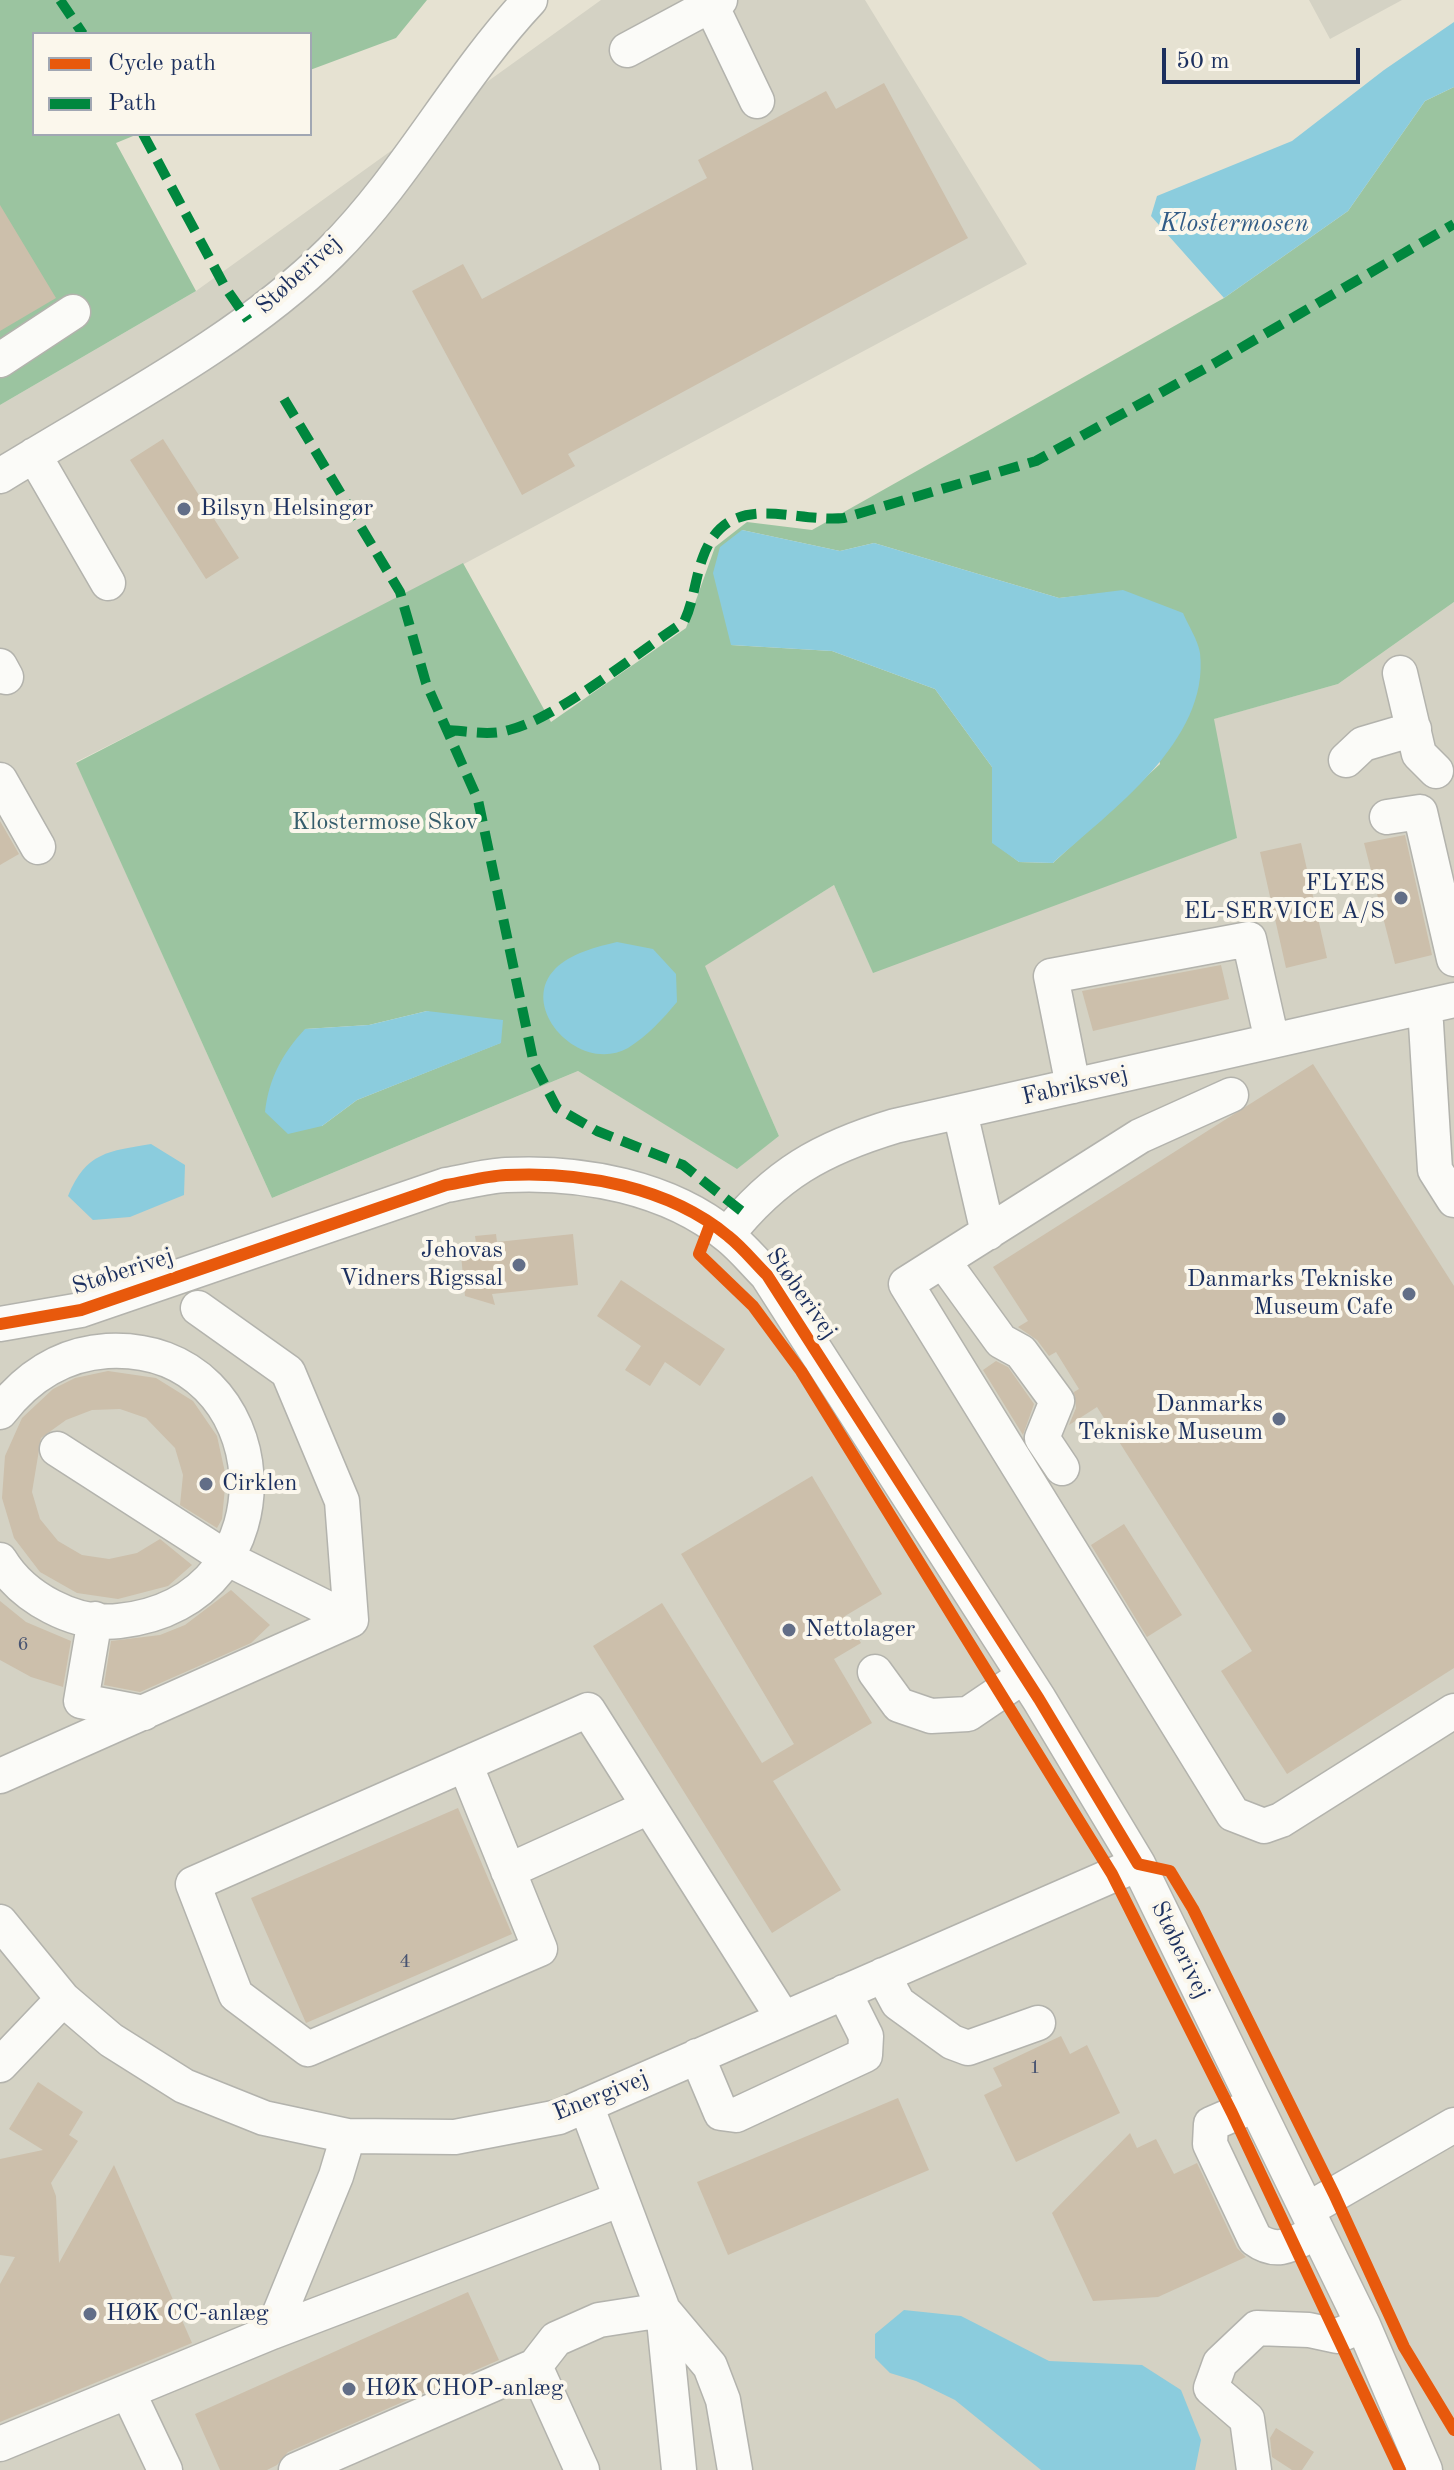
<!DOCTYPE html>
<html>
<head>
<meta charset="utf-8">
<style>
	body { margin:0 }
	#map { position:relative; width:1454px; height:2470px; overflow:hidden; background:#e6e2d2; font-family:"Old Standard TT",serif }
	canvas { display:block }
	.legend { position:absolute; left:32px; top:32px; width:280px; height:104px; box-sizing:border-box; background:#fbf7ec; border:2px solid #a1a7b3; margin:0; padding:10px 14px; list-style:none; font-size:24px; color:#1b2f5e }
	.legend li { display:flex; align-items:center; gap:16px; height:40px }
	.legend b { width:40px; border:2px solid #a1a7b3 }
	.scale { position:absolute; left:1162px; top:48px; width:198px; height:36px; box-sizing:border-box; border:4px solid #1b2f5e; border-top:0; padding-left:10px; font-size:24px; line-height:28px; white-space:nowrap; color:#1b2f5e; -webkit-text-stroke:6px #fbf7ec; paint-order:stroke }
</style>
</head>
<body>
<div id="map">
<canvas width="1454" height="2470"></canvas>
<ul class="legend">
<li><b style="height:10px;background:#e8590c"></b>Cycle path</li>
<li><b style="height:10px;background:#00873e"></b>Path</li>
</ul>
<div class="scale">50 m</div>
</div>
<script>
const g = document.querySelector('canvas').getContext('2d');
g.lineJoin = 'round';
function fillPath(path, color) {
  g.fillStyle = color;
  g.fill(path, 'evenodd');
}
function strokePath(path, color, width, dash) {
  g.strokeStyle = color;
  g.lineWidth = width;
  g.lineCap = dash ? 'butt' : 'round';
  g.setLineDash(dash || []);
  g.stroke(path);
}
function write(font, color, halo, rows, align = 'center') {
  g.font = font + ' "Old Standard TT",serif';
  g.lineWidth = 8;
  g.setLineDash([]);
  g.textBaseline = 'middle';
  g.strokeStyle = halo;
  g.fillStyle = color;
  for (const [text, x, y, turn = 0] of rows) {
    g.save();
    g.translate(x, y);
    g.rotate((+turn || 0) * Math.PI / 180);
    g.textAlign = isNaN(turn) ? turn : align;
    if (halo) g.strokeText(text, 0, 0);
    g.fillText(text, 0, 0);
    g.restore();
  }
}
fillPath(new Path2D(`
	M 601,0 L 865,0 L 1027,264 L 385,606 L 76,762 L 272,1198 L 578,1071 L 737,1168 L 779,1136 L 704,966 L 834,885 L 873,972 L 1236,838 L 1213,719 L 1338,684 L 1454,602 L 1454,2470 L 0,2470 L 0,405 L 196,291 Z
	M 1309,0 L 1402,0 L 1330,39 Z`), '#d4d2c4');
fillPath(new Path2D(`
	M 0,0 L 427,0 L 396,38 L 310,70 L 310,34 L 34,34 L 34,134 L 138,134 L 116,143 L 196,291 L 0,405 Z
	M 1454,87 L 1454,602 L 1338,684 L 1214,719 L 1237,838 L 873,973 L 834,885 L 705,966 L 779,1136 L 737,1169 L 578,1071 L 272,1198 L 76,763 L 463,563 L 551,722 L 686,628 L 715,547 L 747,522 L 812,530 L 1224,298 L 1348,211 L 1425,101 ZM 742,530 L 840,551 L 874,543 L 1059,598 L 1123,591 L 1160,764 L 1053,863 L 1019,862 L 993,842 L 992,767 L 935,689 L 832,651 L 731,645 ZM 427,1011 L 500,1043 L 357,1100 L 322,1126 L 305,1029 L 369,1025 Z`), '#9bc4a0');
fillPath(new Path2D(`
	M 1454,22 L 1454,87 L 1425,101 L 1348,211 L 1224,298 L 1151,216 L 1157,196 L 1292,141 L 1384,70 Z
	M 742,530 L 840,551 L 874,543 L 1059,598 L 1123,590 L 1183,613 C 1188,625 1198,640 1200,653 C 1210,741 1110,811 1053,863 L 1019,862 L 992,843 L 992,767 L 935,689 L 832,651 L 731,645 L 713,573 L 720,547 Z
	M 617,942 L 653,949 L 676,974 L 677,1002 C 663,1019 647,1036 628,1048 C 580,1075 517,1008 555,969 C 571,953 596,947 617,942 Z
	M 427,1011 L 503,1020 L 501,1043 L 357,1100 L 322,1126 L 288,1134 L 265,1112 C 269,1078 282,1054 305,1029 L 369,1025 Z
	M 151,1144 L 185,1165 L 184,1195 L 130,1217 L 93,1220 L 68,1196 C 86,1152 109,1151 151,1144 Z
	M 904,2310 L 961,2316 L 1049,2361 L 1142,2365 L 1181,2390 L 1201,2440 L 1195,2470 L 1041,2470 L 955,2400 L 916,2381 L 890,2373 L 875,2358 L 875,2334 Z`), '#8bccdd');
fillPath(new Path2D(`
	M 884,83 L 968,238 L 568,454 L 575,466 L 522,495 L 412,291 L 463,264 L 482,299 L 707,178 L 698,160 L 826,91 L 836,109 Z
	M 0,205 L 56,298 L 0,331 Z
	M 163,439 L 239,558 L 206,579 L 130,460 Z
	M 0,821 L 19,854 L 0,865 Z
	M 1405,835 L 1432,955 L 1395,964 L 1364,843 Z
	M 1301,843 L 1327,958 L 1286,968 L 1260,852 Z
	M 1221,965 L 1229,999 L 1093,1031 L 1082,991 Z
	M 1313,1064 L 1454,1286 L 1454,1668 L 1287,1774 L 1221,1671 L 1252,1651 L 1097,1407 L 1069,1425 L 1076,1408 L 1074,1392 L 1079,1389 L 1056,1352 L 1049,1356 L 1037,1340 L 1018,1327 L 1028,1321 L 993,1267 Z
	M 496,1234 L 497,1242 L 573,1234 L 578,1285 L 492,1294 L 495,1305 L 465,1296 L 460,1245 L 476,1243 L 475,1236 Z
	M 621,1280 L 725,1349 L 700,1386 L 665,1362 L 650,1386 L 625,1370 L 641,1346 L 597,1316 Z
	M 996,1361 L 1008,1367 L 1034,1404 L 1023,1435 L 983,1370 Z
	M 108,1371 L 156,1378 L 193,1401 L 217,1436 L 226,1477 L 222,1519 L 217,1528 L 180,1505 L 183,1475 L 175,1448 L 146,1418 L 120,1409 L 92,1410 L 66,1420 L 41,1438 L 32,1492 L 40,1519 L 58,1541 L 82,1555 L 109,1559 L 137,1553 L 160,1539 L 192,1565 L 168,1586 L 118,1599 L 77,1593 L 40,1572 L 14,1538 L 2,1498 L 5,1456 L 22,1418 L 53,1389 L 75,1378 Z
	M 812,1476 L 882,1594 L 845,1616 L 861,1643 L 834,1659 L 872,1723 L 773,1781 L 841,1890 L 772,1933 L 593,1646 L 662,1603 L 762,1763 L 794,1744 L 681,1554 Z
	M 1124,1524 L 1182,1615 L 1147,1637 L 1091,1545 Z
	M 231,1590 L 270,1625 L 251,1643 L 140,1692 L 104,1685 L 111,1641 L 160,1635 L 185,1625 Z
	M 0,1601 L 26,1622 L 71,1641 L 63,1687 L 31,1677 L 0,1660 Z
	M 458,1808 L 512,1934 L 306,2023 L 251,1898 Z
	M 1061,2036 L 1070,2054 L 1087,2045 L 1120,2113 L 1016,2162 L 984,2095 L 1002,2086 L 993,2068 Z
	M 38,2082 L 83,2112 L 69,2135 L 78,2141 L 51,2183 L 56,2196 L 59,2263 L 114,2165 L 192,2343 L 0,2422 L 0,2284 L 15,2257 L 0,2255 L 0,2159 L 43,2150 L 9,2129 Z
	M 898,2098 L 929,2170 L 728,2255 L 697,2182 Z
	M 1130,2133 L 1137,2148 L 1156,2139 L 1174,2174 L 1197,2163 L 1237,2248 L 1246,2257 L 1158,2297 L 1093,2301 L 1052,2213 Z
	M 468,2292 L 499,2360 L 288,2452 L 277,2465 L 267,2470 L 220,2470 L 195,2414 Z
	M 1276,2428 L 1314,2452 L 1302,2470 L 1292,2470 L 1272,2457 L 1270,2438 Z`), '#ccbfab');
const minor = new Path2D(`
	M 711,5 L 757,101
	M 627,50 L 720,0
	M 0,360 L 73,312
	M 34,455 L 108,583
	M 0,476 C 108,409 240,342 331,252 C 407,176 457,78 530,0
	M 0,666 L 6,677
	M 1400,673 L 1419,754 L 1436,771
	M 1346,760 L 1363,744 L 1414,729
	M 0,780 L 38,847
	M 1387,817 L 1420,812 L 1454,959
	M 1425,1007 L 1435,1170 L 1454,1200
	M 1073,1086 L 1051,976 L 1249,939 L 1272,1041
	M 1231,1095 L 1140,1136 L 906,1284 L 1233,1814 L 1264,1826 L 1281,1820 L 1454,1711
	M 960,1112 L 988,1233
	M 727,1235 C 775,1174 822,1148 895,1126 L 1454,1000
	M 943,1261 L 1001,1341 L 1021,1352 L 1057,1401 L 1042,1438 L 1062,1468
	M 0,1324 L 81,1310 L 446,1185 C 465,1182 486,1176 506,1175 C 581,1171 669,1187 728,1236 C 742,1247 754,1262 767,1275 L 1039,1699 L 1138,1864 L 1363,2325 L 1425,2470
	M 0,1412 C 27,1377 61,1354 107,1351 C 281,1342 301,1602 119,1621 C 75,1626 23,1598 0,1560
	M 57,1449 L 228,1559 L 351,1620
	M 95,1619 L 81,1701 L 144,1713
	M 875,1672 L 899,1705 L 931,1716 L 968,1714 L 1024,1676
	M 465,1764 L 540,1949 L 308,2049 L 236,1995 L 193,1884 L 588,1710 L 783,2018
	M 0,1776 L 351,1620 L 342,1501 L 288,1372 L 198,1308
	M 508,1871 L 649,1807
	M 0,1922 L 63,1999 L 111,2040 L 184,2086 L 264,2118 L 348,2136 L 455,2137 L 559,2117 L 1138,1864
	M 883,1975 L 898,2003 L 952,2042 L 968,2048 L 1038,2023
	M 697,2056 L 721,2113 L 736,2115 L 865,2055 L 866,2036 L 844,1992
	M 0,2065 L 63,1999
	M 586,2105 L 663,2310 L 679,2470
	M 1255,2105 L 1211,2124 L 1210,2144 L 1255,2239 C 1278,2256 1294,2243 1317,2232
	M 1307,2210 L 1454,2125
	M 663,2310 L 710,2366 L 723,2400 L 735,2470
	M 272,2332 L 621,2199
	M 535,2366 L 582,2470
	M 128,2392 L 165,2470
	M 0,2444 L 272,2332 L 336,2176 L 348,2136
	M 296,2470 L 535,2366 L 556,2339 L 599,2320 L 663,2310
	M 1254,2470 L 1247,2419 L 1211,2388 L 1220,2363 L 1257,2328 L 1309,2330 L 1337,2336 L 1363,2325`);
strokePath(minor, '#b3b3ad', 37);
strokePath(minor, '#fbfbf8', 34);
strokePath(new Path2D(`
	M 60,0 L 83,34
	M 143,134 L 225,287 L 248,320
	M 284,399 L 400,592 L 426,683 L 478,800 L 534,1064 L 557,1108 L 597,1131 L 683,1165 L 744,1213
	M 447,730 C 467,731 490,736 509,730 C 558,718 638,652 684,622 C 694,601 695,578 703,557 C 728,488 791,523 844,518 L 1036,461 L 1215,363 L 1454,224`), '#00873e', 10, [20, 10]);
strokePath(new Path2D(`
	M 710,1225 L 699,1254 L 753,1306 L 801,1371 L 1112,1874 L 1232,2113 L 1400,2470
	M 0,1324 L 81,1310 L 446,1185 C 465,1182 486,1176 506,1175 C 581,1171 669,1187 728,1236 C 742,1247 754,1262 767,1275 L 1039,1699 L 1138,1864 L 1170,1871 L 1193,1909 L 1334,2194 L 1404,2347 L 1454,2430`), '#e8590c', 12);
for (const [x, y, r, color] of [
	[184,509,8,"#626e87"],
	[1401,898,8,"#626e87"],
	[519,1265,8,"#626e87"],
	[1409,1294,8,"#626e87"],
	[1279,1419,8,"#626e87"],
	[206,1484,8,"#626e87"],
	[789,1630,8,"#626e87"],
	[90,2314,8,"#626e87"],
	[349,2389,8,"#626e87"]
]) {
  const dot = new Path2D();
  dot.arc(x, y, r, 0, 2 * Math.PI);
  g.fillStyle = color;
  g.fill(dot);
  strokePath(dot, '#fbf7ec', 3);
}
write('20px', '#475371', null, [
	["6",23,1645],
	["4",405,1962],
	["1",1035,2068]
]);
write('24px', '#1b2f5e', '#fbf7ec', [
	["Støberivej",299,275,-42],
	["Fabriksvej",1075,1086,-13],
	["Støberivej",123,1272,-18],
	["Støberivej",801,1294,55],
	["Støberivej",1180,1950,64],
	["Energivej",601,2096,-22]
]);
write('24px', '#1b2f5e', '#fbf7ec', [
	["Bilsyn Helsingør",200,509],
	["FLYES",1385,884,"right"],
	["EL-SERVICE A/S",1385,912,"right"],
	["Jehovas",503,1251,"right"],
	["Vidners Rigssal",503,1279,"right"],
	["Danmarks Tekniske",1393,1280,"right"],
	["Museum Cafe",1393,1308,"right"],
	["Danmarks",1263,1405,"right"],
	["Tekniske Museum",1263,1433,"right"],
	["Cirklen",222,1484],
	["Nettolager",805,1630],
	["HØK CC-anlæg",106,2314],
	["HØK CHOP-anlæg",365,2389]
], 'left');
write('24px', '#355d6c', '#fbf7ec', [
	["Klostermose Skov",385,823]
]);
write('italic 26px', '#315b86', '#fbf7ec', [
	["Klostermosen",1234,224]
]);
</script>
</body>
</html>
